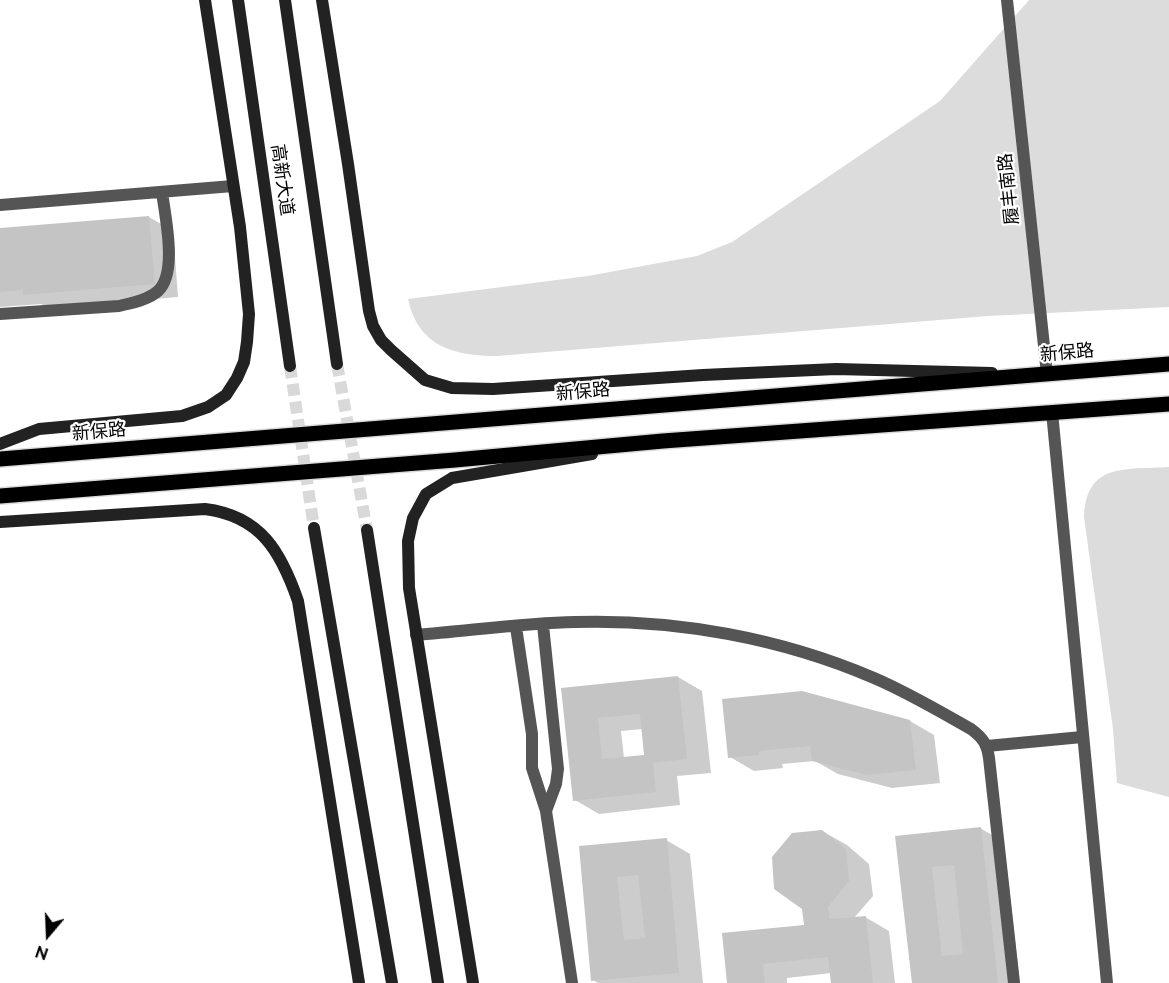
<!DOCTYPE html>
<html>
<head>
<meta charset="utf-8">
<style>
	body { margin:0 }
	#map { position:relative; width:1169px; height:983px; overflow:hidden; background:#fff; font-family:Raleway,sans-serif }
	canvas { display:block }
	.north { position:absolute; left:18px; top:905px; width:60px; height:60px; -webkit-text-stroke:4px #fff; paint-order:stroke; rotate:199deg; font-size:16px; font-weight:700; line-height:24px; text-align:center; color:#000 }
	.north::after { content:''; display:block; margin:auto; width:21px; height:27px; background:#000; clip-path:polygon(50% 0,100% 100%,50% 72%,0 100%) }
</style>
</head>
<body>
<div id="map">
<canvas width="1169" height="983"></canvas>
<div class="north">N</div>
</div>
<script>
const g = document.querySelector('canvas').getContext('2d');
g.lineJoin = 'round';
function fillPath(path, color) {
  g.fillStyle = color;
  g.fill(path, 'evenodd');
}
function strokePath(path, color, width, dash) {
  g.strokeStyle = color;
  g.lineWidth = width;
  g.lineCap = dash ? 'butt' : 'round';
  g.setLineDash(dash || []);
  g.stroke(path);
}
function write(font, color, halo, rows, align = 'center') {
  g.font = font + ' Raleway,"Noto Sans SC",sans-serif';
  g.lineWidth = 4.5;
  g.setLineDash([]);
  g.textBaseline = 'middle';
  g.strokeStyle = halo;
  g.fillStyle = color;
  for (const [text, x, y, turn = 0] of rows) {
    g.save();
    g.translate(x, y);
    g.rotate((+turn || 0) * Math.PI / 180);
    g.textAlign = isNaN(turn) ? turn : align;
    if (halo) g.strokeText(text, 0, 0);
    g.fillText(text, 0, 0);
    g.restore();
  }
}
fillPath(new Path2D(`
	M 1029,0 L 1169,0 L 1169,307 L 988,316 L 497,356 C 453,356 418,346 408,299 L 588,276 L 697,256 L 732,242 L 940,101 Z
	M 1169,467 L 1169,797 L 1117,783 L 1113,729 L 1084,517 C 1086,462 1126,470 1169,467 Z`), '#dcdcdc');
fillPath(new Path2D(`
	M 149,217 L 173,231 L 178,297 L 49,308 L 41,304 L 0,307 L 0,230 Z
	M 678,677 L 702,691 L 711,773 L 677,776 L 680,805 L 599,814 L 575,800 L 563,689 ZM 643,729 L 645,756 L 624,758 L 621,731 Z
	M 724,700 L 910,721 L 934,735 L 940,783 L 892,788 L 838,774 L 815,761 L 782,764 L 783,768 L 754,771 L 730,757 Z
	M 980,828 L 1004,842 L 1020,983 L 913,983 L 897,837 Z
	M 822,831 L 847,845 L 869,864 L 873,896 L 854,918 L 865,917 L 889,931 L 895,983 L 833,983 L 832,973 L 787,978 L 787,983 L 729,983 L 806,926 Z
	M 666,840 L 690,854 L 703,983 L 598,983 L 593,980 L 580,847 Z`), '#0003');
fillPath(new Path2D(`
	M 149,216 L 155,284 L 23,295 L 23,290 L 0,292 L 0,228 Z
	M 678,676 L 687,759 L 653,763 L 656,792 L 573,801 L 561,688 ZM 640,714 L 644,755 L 602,759 L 598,718 Z
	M 802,691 L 910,720 L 916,770 L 867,775 L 812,761 L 810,746 L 759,751 L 759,755 L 728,758 L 722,699 Z
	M 981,827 L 998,983 L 912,983 L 895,836 ZM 954,865 L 963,954 L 942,956 L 932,867 Z
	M 822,830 L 846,849 L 849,881 L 828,907 L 830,919 L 866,916 L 873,983 L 831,983 L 828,957 L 763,964 L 765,983 L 727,983 L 722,933 L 804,925 L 802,909 L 774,889 L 772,857 L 792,833 Z
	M 667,838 L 679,973 L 591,981 L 579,846 ZM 638,875 L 645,938 L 624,940 L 617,877 Z`), '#c4c4c4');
strokePath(new Path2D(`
	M 337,364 L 367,530
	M 290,366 L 314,528`), '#d9d9d9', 12, [12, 6]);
const primary = new Path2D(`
	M 0,459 L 1169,364
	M 0,496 L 455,460 L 663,441 L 1169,404`);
strokePath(primary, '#dbdbdb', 18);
strokePath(new Path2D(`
	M 0,205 L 233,186
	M 0,314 L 119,306 C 131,303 148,300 158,291 C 178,273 165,216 162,192
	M 543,625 L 558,769 L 556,784 L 546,811
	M 516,627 L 532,734 L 532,768 L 546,811 L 572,983
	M 416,635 C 469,631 522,623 575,622 C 676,619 781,638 874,678 C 907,692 939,711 971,729 C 983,738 987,744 989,758 L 1014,983
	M 987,746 L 1082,737`), '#555', 12);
strokePath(new Path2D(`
	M 1007,0 L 1047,374
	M 1052,412 L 1107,983`), '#555', 12);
strokePath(new Path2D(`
	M 238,0 L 290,366
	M 285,0 L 337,364
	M 322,0 L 348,164 L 369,311 L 373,326 L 381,340 L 391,350 L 425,380 L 452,388 L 493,389 L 703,375 L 836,369 L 992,373
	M 0,444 L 39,429 L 182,416 L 208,407 L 226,395 L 237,378 L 244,362 L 247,342 L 249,314 L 240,227 L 205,0
	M 0,522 L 205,509 C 261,516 281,552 298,601 L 359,983
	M 314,528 L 392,983
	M 367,530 L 438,983
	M 473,983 L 409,588 L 408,541 L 413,518 L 426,494 L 452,478 L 592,454`), '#222', 12);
strokePath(primary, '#000', 15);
write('18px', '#000', '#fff', [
	["高新大道",282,180,82],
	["履丰南路",1009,189,-96],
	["新保路",1067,353,-5],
	["新保路",583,392,-5],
	["新保路",99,432,-5]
]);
</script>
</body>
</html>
